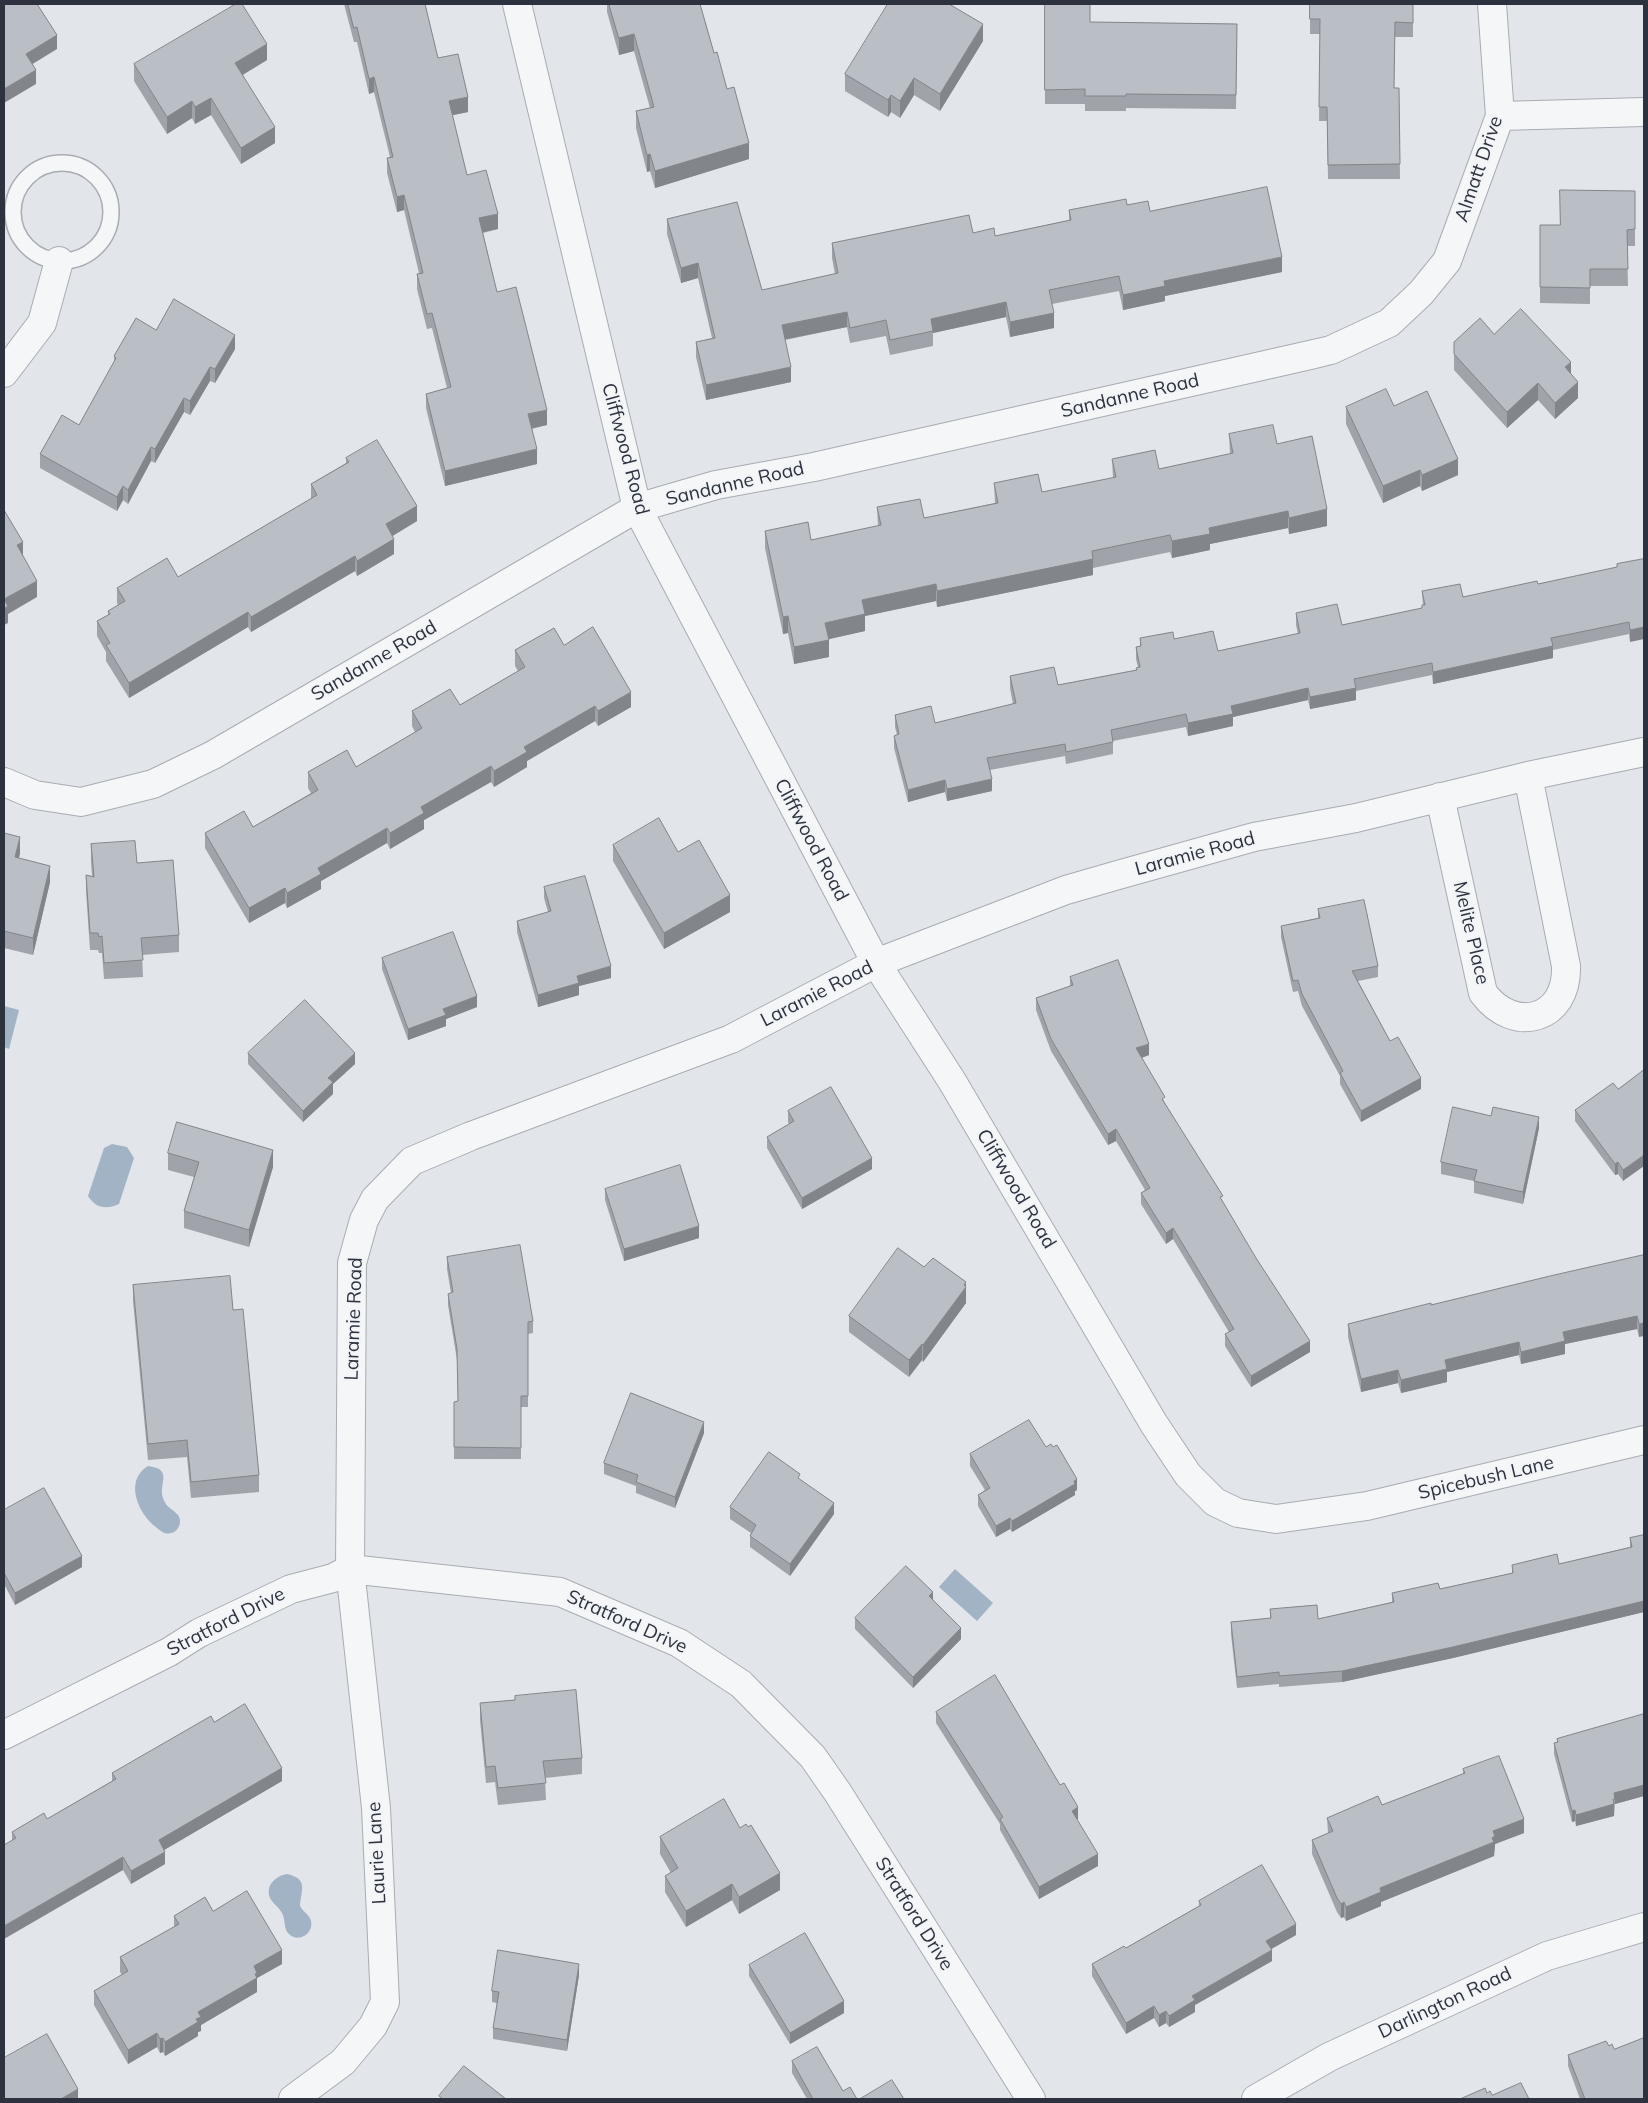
<!DOCTYPE html>
<html>
<head>
<meta charset="utf-8">
<style>
	body { margin:0 }
	#map { position:relative; width:1648px; height:2103px; overflow:hidden; background:#e2e5e9; font-family:Mulish,sans-serif }
	canvas { display:block }
	.frame { position:absolute; inset:0; border:5px solid #2c333f; pointer-events:none }
</style>
</head>
<body>
<div id="map">
<canvas width="1648" height="2103"></canvas>
<div class="frame"></div>
</div>
<script>
const g = document.querySelector('canvas').getContext('2d');
g.lineJoin = 'round';
function fillPath(path, color) {
  g.fillStyle = color;
  g.fill(path, 'evenodd');
}
function strokePath(path, color, width, dash) {
  g.strokeStyle = color;
  g.lineWidth = width;
  g.lineCap = dash ? 'butt' : 'round';
  g.setLineDash(dash || []);
  g.stroke(path);
}
function write(font, color, halo, rows, align = 'center') {
  g.font = font + ' Mulish,sans-serif';
  g.lineWidth = 4;
  g.setLineDash([]);
  g.textBaseline = 'middle';
  g.strokeStyle = halo;
  g.fillStyle = color;
  for (const [text, x, y, turn = 0] of rows) {
    g.save();
    g.translate(x, y);
    g.rotate((+turn || 0) * Math.PI / 180);
    g.textAlign = isNaN(turn) ? turn : align;
    if (halo) g.strokeText(text, 0, 0);
    g.fillText(text, 0, 0);
    g.restore();
  }
}
fillPath(new Path2D(`
	M 4,1006 L 19,1010 L 9,1049 L 4,1047 Z
	M 112,1144 L 127,1147 L 134,1158 L 119,1204 C 105,1210 96,1208 88,1196 L 104,1148 Z
	M 148,1466 C 174,1469 158,1484 163,1498 C 166,1508 173,1509 178,1515 C 183,1522 178,1532 171,1533 C 165,1535 161,1531 157,1528 C 139,1515 123,1481 148,1466 Z
	M 955,1569 L 993,1603 L 977,1621 L 939,1587 Z
	M 287,1874 C 309,1879 301,1890 300,1906 C 303,1912 310,1915 311,1921 C 314,1934 298,1943 289,1934 C 283,1929 286,1920 282,1913 C 279,1907 273,1904 270,1898 C 265,1885 276,1876 287,1874 Z`), '#a1b3c5');
const service = new Path2D(`
	M13 212a49 49 0 1 1 98 0a49 49 0 1 1-98 0Z`);
const minor = new Path2D(`
	M 517,4 L 637,508 L 876,963 L 952,1081 L 1154,1424 L 1188,1475 L 1215,1502 L 1238,1513 L 1276,1519 L 1367,1506 L 1644,1440
	M 1500,116 L 1644,112
	M 4,373 L 42,323 L 59,261
	M 4,782 L 35,795 L 81,802 L 153,784 L 213,755 L 637,508 L 716,485 L 814,467 L 1310,355 L 1331,350 L 1389,323 L 1421,293 L 1447,261 L 1500,116 L 1492,4
	M 1440,797 L 1483,993 C 1514,1035 1568,1020 1566,966 L 1528,776
	M 4,1735 L 169,1652 L 199,1633 L 291,1589 L 333,1578 L 350,1569 L 560,1592 L 679,1643 L 741,1684 L 813,1757 L 838,1793 L 1031,2099
	M 293,2099 L 343,2062 L 373,2026 L 385,2002 L 376,1808 L 350,1569 L 352,1263 L 364,1220 L 375,1199 L 412,1161 L 471,1136 L 731,1039 L 876,963 L 1066,890 L 1118,875 L 1254,837 L 1356,818 L 1528,776 L 1644,752`);
const tertiary = new Path2D(`
	M 1256,2099 L 1329,2057 L 1547,1956 L 1644,1927`);
strokePath(service, '#a8acb3', 18);
strokePath(minor, '#a8acb3', 30);
strokePath(tertiary, '#a8acb3', 30);
strokePath(service, '#f5f6f8', 15);
strokePath(minor, '#f5f6f8', 28);
strokePath(tertiary, '#f5f6f8', 28);
fillPath(new Path2D(`
	M 344,4 L 425,4 L 438,58 L 468,112 L 452,115 L 467,175 L 498,229 L 483,233 L 497,292 L 547,425 L 532,429 L 537,464 L 445,486 L 426,408 L 426,394 L 447,388 L 432,328 L 427,329 L 417,289 L 417,274 L 419,273 L 404,210 L 397,212 L 387,173 L 387,158 L 390,157 L 374,92 L 369,94 L 357,42 L 354,42 Z
	M 607,4 L 700,4 L 714,53 L 727,89 L 749,159 L 655,188 L 650,171 L 647,172 L 636,128 L 636,111 L 650,108 L 634,51 L 619,55 L 607,12 Z
	M 1045,4 L 1090,22 L 1237,24 L 1236,109 L 1126,108 L 1126,111 L 1085,111 L 1085,104 L 1045,104 Z
	M 1310,4 L 1413,4 L 1413,37 L 1395,37 L 1394,88 L 1399,88 L 1400,179 L 1328,179 L 1327,121 L 1319,121 L 1320,34 L 1310,34 Z
	M 983,41 L 940,111 L 914,95 L 900,118 L 891,112 L 888,117 L 845,91 L 845,74 Z
	M 267,60 L 243,75 L 275,143 L 241,164 L 211,115 L 195,124 L 192,118 L 167,134 L 134,81 L 134,64 Z
	M 1635,191 L 1635,246 L 1627,246 L 1628,286 L 1590,286 L 1590,304 L 1540,303 L 1540,225 L 1560,225 Z
	M 1127,205 L 1150,211 L 1282,272 L 1165,296 L 1165,301 L 1123,310 L 1119,291 L 1052,304 L 1054,328 L 1010,337 L 1006,317 L 933,333 L 933,346 L 890,355 L 886,336 L 850,343 L 847,327 L 785,340 L 791,382 L 706,400 L 696,357 L 696,342 L 712,338 L 698,278 L 681,283 L 667,234 L 667,219 L 762,290 L 835,274 L 832,258 L 832,243 L 973,233 L 995,236 L 1069,220 L 1069,210 Z
	M 156,330 L 235,349 L 215,383 L 210,381 L 190,415 L 184,412 L 155,463 L 151,461 L 128,504 L 123,500 L 117,511 L 40,468 L 40,454 L 79,425 L 114,363 L 114,356 Z
	M 1494,334 L 1571,374 L 1578,398 L 1555,419 L 1538,400 L 1507,428 L 1454,370 L 1454,342 Z
	M 1346,407 L 1458,475 L 1422,491 L 1420,486 L 1383,503 L 1346,424 Z
	M 1229,434 L 1277,444 L 1327,526 L 1289,534 L 1288,528 L 1210,544 L 1210,550 L 1172,558 L 1170,552 L 1093,568 L 1093,575 L 937,607 L 936,601 L 865,616 L 865,631 L 829,639 L 829,657 L 794,664 L 788,633 L 783,634 L 765,548 L 765,531 L 811,540 L 878,526 L 877,507 L 924,518 L 995,503 L 994,483 L 1042,492 L 1113,478 L 1112,459 L 1159,469 L 1230,454 Z
	M 346,458 L 417,521 L 392,536 L 394,554 L 357,576 L 355,571 L 251,632 L 248,627 L 129,698 L 106,661 L 106,652 L 97,636 L 97,621 L 108,615 L 108,611 L 118,605 L 117,603 L 117,588 L 178,577 L 311,499 L 311,484 L 346,463 Z
	M 1644,559 L 1630,642 L 1629,634 L 1553,650 L 1553,658 L 1433,684 L 1432,675 L 1356,691 L 1356,700 L 1310,709 L 1308,700 L 1233,717 L 1233,726 L 1188,736 L 1186,727 L 1113,741 L 1113,754 L 1066,764 L 1065,756 L 990,770 L 992,791 L 947,801 L 945,792 L 908,802 L 894,748 L 894,736 L 897,735 L 895,727 L 895,715 L 935,723 L 1013,704 L 1010,688 L 1010,676 L 1058,685 L 1136,670 L 1138,667 L 1136,659 L 1136,647 L 1140,646 L 1140,638 L 1174,639 L 1218,651 L 1298,634 L 1296,625 L 1296,613 L 1342,625 L 1422,608 L 1423,605 L 1422,591 L 1463,597 L 1538,584 L 1617,568 L 1617,564 Z
	M 564,645 L 631,707 L 598,726 L 595,721 L 527,761 L 527,767 L 494,787 L 491,782 L 424,820 L 424,829 L 390,849 L 387,843 L 321,881 L 321,889 L 287,908 L 285,903 L 249,923 L 205,848 L 205,833 L 253,827 L 311,793 L 308,788 L 308,772 L 356,767 L 415,732 L 412,726 L 412,711 L 460,705 L 518,671 L 515,666 L 515,650 Z
	M 4,833 L 20,853 L 19,858 L 50,882 L 33,955 L 4,948 Z
	M 91,844 L 137,863 L 179,935 L 179,952 L 142,955 L 143,977 L 104,979 L 102,953 L 99,953 L 98,950 L 90,950 L 86,891 L 86,875 L 92,876 L 91,861 Z
	M 613,845 L 678,852 L 730,912 L 664,949 L 613,861 Z
	M 544,887 L 611,978 L 579,986 L 579,995 L 538,1007 L 517,932 L 517,921 L 548,912 L 544,898 Z
	M 1318,909 L 1378,966 L 1378,977 L 1358,981 L 1390,1041 L 1421,1089 L 1361,1122 L 1340,1084 L 1340,1076 L 1302,1006 L 1298,991 L 1293,992 L 1281,937 L 1281,926 L 1318,918 Z
	M 382,958 L 477,1007 L 446,1019 L 446,1026 L 408,1040 L 382,969 Z
	M 1070,977 L 1149,1055 L 1141,1058 L 1165,1103 L 1310,1352 L 1251,1387 L 1225,1346 L 1225,1334 L 1229,1332 L 1173,1239 L 1166,1244 L 1141,1204 L 1141,1193 L 1145,1190 L 1116,1141 L 1108,1145 L 1051,1051 L 1036,1010 L 1036,998 L 1070,986 Z
	M 248,1053 L 355,1064 L 333,1084 L 333,1094 L 303,1122 L 248,1064 Z
	M 1644,1070 L 1623,1181 L 1618,1174 L 1615,1175 L 1575,1121 L 1575,1110 L 1618,1089 Z
	M 788,1111 L 872,1169 L 802,1209 L 767,1148 L 767,1137 L 789,1124 L 788,1122 Z
	M 1539,1128 L 1523,1204 L 1474,1193 L 1474,1181 L 1441,1174 L 1441,1162 Z
	M 168,1153 L 273,1167 L 249,1247 L 184,1228 L 184,1211 L 194,1177 L 168,1170 Z
	M 605,1189 L 699,1238 L 624,1261 L 605,1200 Z
	M 1644,1255 L 1639,1337 L 1637,1329 L 1565,1344 L 1565,1354 L 1521,1364 L 1519,1355 L 1447,1372 L 1447,1382 L 1401,1393 L 1398,1383 L 1361,1392 L 1348,1337 L 1348,1324 L 1431,1305 Z
	M 447,1257 L 533,1321 L 533,1333 L 528,1334 L 528,1407 L 521,1407 L 521,1459 L 454,1459 L 454,1402 L 458,1401 L 457,1360 L 448,1305 L 448,1294 L 451,1293 L 447,1269 Z
	M 924,1267 L 966,1303 L 923,1362 L 922,1360 L 909,1377 L 849,1332 L 849,1316 Z
	M 133,1285 L 233,1310 L 259,1475 L 259,1492 L 191,1498 L 187,1457 L 148,1460 L 133,1301 Z
	M 704,1433 L 675,1508 L 636,1493 L 636,1486 L 604,1474 L 604,1463 Z
	M 1046,1447 L 1077,1490 L 1075,1491 L 1075,1495 L 1012,1532 L 1010,1529 L 996,1537 L 978,1506 L 978,1495 L 985,1490 L 970,1466 L 970,1454 Z
	M 800,1480 L 834,1514 L 790,1576 L 750,1547 L 750,1536 L 751,1533 L 730,1519 L 730,1507 Z
	M 4,1510 L 82,1567 L 15,1605 L 4,1584 Z
	M 1644,1535 L 1644,1612 L 1453,1658 L 1342,1682 L 1279,1687 L 1279,1684 L 1237,1688 L 1231,1634 L 1231,1622 L 1270,1618 L 1270,1609 L 1318,1619 L 1392,1602 L 1392,1593 L 1440,1589 L 1512,1573 L 1512,1565 L 1559,1564 L 1630,1547 L 1630,1538 Z
	M 933,1599 L 961,1639 L 913,1688 L 855,1629 L 855,1618 Z
	M 515,1696 L 582,1758 L 582,1774 L 545,1778 L 546,1800 L 498,1805 L 495,1782 L 486,1783 L 480,1720 L 480,1703 L 515,1700 Z
	M 936,1712 L 1078,1819 L 1077,1819 L 1098,1866 L 1039,1899 L 1000,1830 L 1000,1824 L 936,1723 Z
	M 1644,1714 L 1644,1796 L 1615,1804 L 1614,1816 L 1576,1826 L 1575,1821 L 1572,1822 L 1554,1754 L 1554,1743 L 1557,1742 L 1557,1739 Z
	M 214,1722 L 282,1781 L 164,1850 L 165,1864 L 131,1884 L 123,1870 L 12,1840 L 12,1832 L 47,1819 L 112,1781 L 112,1773 Z
	M 1463,1769 L 1524,1833 L 1495,1844 L 1494,1856 L 1381,1902 L 1381,1906 L 1346,1921 L 1344,1917 L 1341,1918 L 1337,1912 L 1312,1854 L 1312,1840 L 1328,1833 L 1327,1818 L 1382,1805 L 1463,1774 Z
	M 740,1828 L 780,1890 L 739,1914 L 732,1900 L 686,1927 L 665,1892 L 665,1876 L 671,1873 L 660,1854 L 660,1837 Z
	M 1199,1901 L 1296,1935 L 1271,1949 L 1272,1961 L 1195,2005 L 1195,2012 L 1169,2027 L 1166,2023 L 1159,2027 L 1154,2018 L 1126,2034 L 1092,1976 L 1092,1964 L 1126,1948 L 1199,1906 Z
	M 213,1911 L 282,1964 L 257,1978 L 257,1992 L 201,2025 L 201,2031 L 198,2032 L 198,2036 L 165,2056 L 163,2052 L 160,2053 L 157,2047 L 128,2064 L 94,2005 L 94,1991 L 122,1975 L 120,1972 L 120,1957 L 174,1927 L 174,1916 Z
	M 749,1965 L 844,2013 L 790,2044 L 749,1976 Z
	M 579,1975 L 567,2051 L 493,2039 L 493,2028 L 497,2003 L 492,2002 L 492,1991 Z
	M 1614,2049 L 1644,2099 L 1580,2099 L 1568,2066 L 1568,2055 Z
	M 792,2061 L 843,2091 L 857,2099 L 807,2099 L 792,2073 Z`), '#a0a3a9');
fillPath(new Path2D(`
	M 983,24 L 983,41 L 940,111 L 940,94 Z
	M 634,34 L 634,51 L 619,55 L 619,38 Z
	M 57,35 L 57,49 L 26,68 L 26,54 Z
	M 267,44 L 267,60 L 235,79 L 235,63 Z
	M 36,70 L 36,84 L 4,103 L 4,89 Z
	M 374,77 L 374,92 L 369,94 L 369,79 Z
	M 914,78 L 914,95 L 900,118 L 900,101 Z
	M 891,95 L 891,112 L 888,117 L 888,100 Z
	M 468,97 L 468,112 L 449,116 L 449,101 Z
	M 211,98 L 211,115 L 195,124 L 195,107 Z
	M 192,101 L 192,118 L 167,134 L 167,117 Z
	M 275,127 L 275,143 L 241,164 L 241,148 Z
	M 749,143 L 749,159 L 655,188 L 655,171 Z
	M 650,154 L 650,171 L 647,172 L 647,155 Z
	M 404,195 L 404,210 L 397,212 L 397,197 Z
	M 498,214 L 498,229 L 479,233 L 479,218 Z
	M 1282,257 L 1282,272 L 1165,296 L 1165,301 L 1123,310 L 1123,295 L 1164,281 Z
	M 698,263 L 698,278 L 681,283 L 681,268 Z
	M 1006,302 L 1006,317 L 933,333 L 931,319 Z
	M 847,312 L 847,327 L 782,340 L 782,325 Z
	M 1054,313 L 1054,328 L 1010,337 L 1010,322 Z
	M 235,335 L 235,349 L 215,383 L 215,369 Z
	M 1571,362 L 1571,379 L 1565,367 Z
	M 210,367 L 210,381 L 190,415 L 190,401 Z
	M 791,367 L 791,382 L 706,400 L 706,385 Z
	M 1578,382 L 1578,398 L 1555,419 L 1555,403 Z
	M 1538,383 L 1538,400 L 1507,428 L 1507,412 Z
	M 184,398 L 184,412 L 155,463 L 155,449 Z
	M 547,410 L 547,425 L 528,429 L 528,414 Z
	M 151,447 L 151,461 L 128,504 L 128,490 Z
	M 537,449 L 537,464 L 445,486 L 445,471 Z
	M 1458,459 L 1458,475 L 1422,491 L 1422,475 Z
	M 1420,470 L 1420,486 L 1383,503 L 1383,486 Z
	M 123,486 L 123,500 L 117,511 L 117,497 Z
	M 417,506 L 417,521 L 386,540 L 386,524 Z
	M 1327,509 L 1327,526 L 1289,534 L 1289,518 Z
	M 1288,511 L 1288,528 L 1210,544 L 1210,550 L 1172,558 L 1172,541 L 1209,528 Z
	M 394,539 L 394,554 L 357,576 L 357,561 Z
	M 23,542 L 23,559 L 17,545 Z
	M 355,556 L 355,571 L 251,632 L 251,617 Z
	M 1093,559 L 1093,575 L 937,607 L 937,591 Z
	M 37,581 L 37,597 L 8,614 L 8,623 L 4,625 L 4,599 Z
	M 936,584 L 936,601 L 865,616 L 865,631 L 825,640 L 825,623 L 862,600 Z
	M 248,612 L 248,627 L 129,698 L 129,683 Z
	M 788,616 L 788,633 L 783,634 L 783,617 Z
	M 1644,627 L 1644,639 L 1630,642 L 1630,630 Z
	M 829,640 L 829,657 L 794,664 L 794,647 Z
	M 1553,646 L 1553,658 L 1433,684 L 1433,672 Z
	M 1308,688 L 1308,700 L 1233,717 L 1233,726 L 1188,736 L 1188,723 L 1231,706 Z
	M 1356,688 L 1356,700 L 1310,709 L 1310,697 Z
	M 631,692 L 631,707 L 598,726 L 598,711 Z
	M 595,706 L 595,721 L 527,761 L 527,767 L 494,787 L 494,771 L 524,747 Z
	M 491,766 L 491,782 L 424,820 L 424,829 L 390,849 L 390,833 L 421,807 Z
	M 992,779 L 992,791 L 947,801 L 947,789 Z
	M 945,780 L 945,792 L 908,802 L 908,790 Z
	M 387,828 L 387,843 L 321,881 L 321,889 L 287,908 L 287,893 L 318,868 Z
	M 20,837 L 20,853 L 15,874 L 15,857 Z
	M 50,866 L 50,882 L 33,955 L 33,938 Z
	M 285,888 L 285,903 L 249,923 L 249,908 Z
	M 730,895 L 730,912 L 664,949 L 664,933 Z
	M 611,966 L 611,978 L 579,986 L 579,995 L 538,1007 L 538,995 L 577,976 Z
	M 477,996 L 477,1007 L 446,1019 L 446,1026 L 408,1040 L 408,1029 L 443,1009 Z
	M 1149,1044 L 1149,1055 L 1136,1060 L 1136,1048 Z
	M 355,1053 L 355,1064 L 333,1084 L 333,1094 L 303,1122 L 303,1111 L 328,1078 Z
	M 1421,1078 L 1421,1089 L 1361,1122 L 1361,1111 Z
	M 1539,1117 L 1539,1128 L 1523,1204 L 1523,1192 Z
	M 1116,1129 L 1116,1141 L 1108,1145 L 1108,1134 Z
	M 273,1150 L 273,1167 L 249,1247 L 249,1230 Z
	M 1644,1155 L 1644,1166 L 1623,1181 L 1623,1170 Z
	M 872,1158 L 872,1169 L 802,1209 L 802,1198 Z
	M 1618,1162 L 1618,1174 L 1615,1175 L 1615,1164 Z
	M 699,1226 L 699,1238 L 624,1261 L 624,1249 Z
	M 1173,1228 L 1173,1239 L 1166,1244 L 1166,1233 Z
	M 966,1282 L 966,1288 L 966,1287 L 966,1303 L 923,1362 L 923,1345 Z
	M 1637,1316 L 1637,1329 L 1565,1344 L 1565,1354 L 1521,1364 L 1521,1352 L 1563,1332 Z
	M 1644,1323 L 1644,1336 L 1639,1337 L 1639,1324 Z
	M 1310,1341 L 1310,1352 L 1251,1387 L 1251,1376 Z
	M 1519,1342 L 1519,1355 L 1447,1372 L 1447,1382 L 1401,1393 L 1401,1380 L 1445,1360 Z
	M 922,1344 L 922,1360 L 909,1377 L 909,1360 Z
	M 1398,1370 L 1398,1383 L 1361,1392 L 1361,1379 Z
	M 704,1422 L 704,1433 L 675,1508 L 675,1497 Z
	M 1077,1479 L 1077,1490 L 1075,1491 L 1075,1495 L 1012,1532 L 1012,1521 Z
	M 834,1503 L 834,1514 L 790,1576 L 790,1564 Z
	M 1010,1518 L 1010,1529 L 996,1537 L 996,1526 Z
	M 82,1556 L 82,1567 L 15,1605 L 15,1593 Z
	M 933,1592 L 933,1603 L 929,1596 Z
	M 1644,1601 L 1644,1612 L 1453,1658 L 1342,1682 L 1342,1671 Z
	M 961,1628 L 961,1639 L 913,1688 L 913,1677 Z
	M 282,1768 L 282,1781 L 159,1853 L 159,1840 Z
	M 1644,1785 L 1644,1796 L 1615,1804 L 1615,1799 L 1614,1793 Z
	M 1614,1804 L 1614,1816 L 1576,1826 L 1576,1815 Z
	M 1078,1807 L 1078,1819 L 1072,1822 L 1072,1811 Z
	M 1575,1810 L 1575,1821 L 1572,1822 L 1572,1811 Z
	M 1524,1819 L 1524,1833 L 1495,1844 L 1494,1856 L 1381,1902 L 1381,1906 L 1346,1921 L 1346,1907 L 1380,1888 L 1493,1831 Z
	M 165,1852 L 165,1864 L 131,1884 L 131,1871 Z
	M 1098,1854 L 1098,1866 L 1039,1899 L 1039,1887 Z
	M 123,1857 L 123,1870 L 4,1939 L 4,1926 Z
	M 780,1873 L 780,1890 L 739,1914 L 739,1897 Z
	M 732,1884 L 732,1900 L 686,1927 L 686,1911 Z
	M 1344,1902 L 1344,1917 L 1341,1918 L 1341,1904 Z
	M 1296,1924 L 1296,1935 L 1266,1952 L 1266,1941 Z
	M 282,1950 L 282,1964 L 257,1978 L 257,1992 L 201,2025 L 201,2031 L 198,2032 L 198,2036 L 165,2056 L 165,2042 L 196,2019 L 198,2012 L 254,1966 Z
	M 1272,1950 L 1272,1961 L 1195,2005 L 1195,2012 L 1169,2027 L 1169,2016 L 1192,1996 Z
	M 579,1964 L 579,1975 L 567,2051 L 567,2040 Z
	M 844,2001 L 844,2013 L 790,2044 L 790,2033 Z
	M 1154,2006 L 1154,2018 L 1126,2034 L 1126,2023 Z
	M 1166,2011 L 1166,2023 L 1159,2027 L 1159,2015 Z
	M 157,2033 L 157,2047 L 128,2064 L 128,2050 Z
	M 163,2038 L 163,2052 L 160,2053 L 160,2039 Z
	M 78,2089 L 78,2099 L 61,2099 Z`), '#82858a');
const building = new Path2D(`
	M 4,4 L 37,4 L 57,35 L 26,54 L 36,70 L 4,89 Z
	M 236,4 L 242,4 L 267,44 L 235,63 L 275,127 L 241,148 L 211,98 L 195,107 L 192,101 L 167,117 L 134,64 Z
	M 348,4 L 425,4 L 438,58 L 458,54 L 468,97 L 449,101 L 467,175 L 486,170 L 498,214 L 479,218 L 497,292 L 516,287 L 547,410 L 528,414 L 537,449 L 445,471 L 426,394 L 451,387 L 432,313 L 427,314 L 417,274 L 423,273 L 404,195 L 397,197 L 387,158 L 393,157 L 374,77 L 369,79 L 357,27 L 354,28 Z
	M 609,4 L 700,4 L 714,53 L 717,52 L 727,89 L 734,87 L 749,143 L 655,171 L 650,154 L 647,155 L 636,111 L 654,107 L 634,34 L 619,38 Z
	M 888,4 L 949,4 L 983,24 L 940,94 L 914,78 L 900,101 L 891,95 L 888,100 L 845,74 Z
	M 1045,4 L 1090,4 L 1090,22 L 1237,24 L 1236,95 L 1126,94 L 1126,96 L 1085,96 L 1085,89 L 1045,90 Z
	M 1310,4 L 1413,4 L 1413,23 L 1395,22 L 1394,88 L 1399,88 L 1400,164 L 1328,165 L 1327,107 L 1319,107 L 1320,19 L 1310,19 Z
	M 1267,187 L 1282,257 L 1164,281 L 1165,286 L 1123,295 L 1119,276 L 1049,290 L 1054,313 L 1010,322 L 1006,302 L 931,319 L 933,331 L 890,340 L 886,320 L 850,328 L 847,312 L 782,325 L 791,367 L 706,385 L 696,342 L 715,338 L 698,263 L 681,268 L 667,219 L 737,202 L 762,290 L 838,273 L 832,243 L 969,215 L 973,233 L 994,228 L 995,236 L 1071,220 L 1069,210 L 1126,199 L 1127,205 L 1148,201 L 1150,211 Z
	M 1560,190 L 1635,191 L 1635,229 L 1627,230 L 1628,269 L 1590,269 L 1590,288 L 1540,287 L 1540,225 L 1560,225 Z
	M 174,299 L 235,335 L 215,369 L 210,367 L 190,401 L 184,398 L 155,449 L 151,447 L 128,490 L 123,486 L 117,497 L 40,454 L 62,415 L 79,425 L 116,358 L 114,356 L 136,318 L 156,330 Z
	M 1521,309 L 1571,362 L 1565,367 L 1578,382 L 1555,403 L 1538,383 L 1507,412 L 1454,354 L 1454,342 L 1480,318 L 1494,334 Z
	M 1386,389 L 1394,406 L 1427,391 L 1458,459 L 1422,475 L 1420,470 L 1383,486 L 1346,407 Z
	M 1273,425 L 1277,444 L 1312,436 L 1327,509 L 1289,518 L 1288,511 L 1209,528 L 1210,534 L 1172,541 L 1170,535 L 1092,551 L 1093,559 L 937,591 L 936,584 L 862,600 L 865,614 L 825,623 L 829,640 L 794,647 L 788,616 L 783,617 L 765,531 L 808,522 L 811,540 L 881,525 L 877,507 L 920,499 L 924,518 L 998,503 L 994,483 L 1038,474 L 1042,492 L 1116,477 L 1112,459 L 1155,450 L 1159,469 L 1233,453 L 1229,434 Z
	M 377,440 L 417,506 L 386,524 L 394,539 L 357,561 L 355,556 L 251,617 L 248,612 L 129,683 L 106,645 L 110,643 L 97,621 L 110,614 L 108,611 L 125,601 L 117,588 L 167,558 L 178,577 L 317,495 L 311,484 L 349,462 L 346,458 Z
	M 4,510 L 23,542 L 17,545 L 37,581 L 4,599 L 8,606 L 4,609 Z
	M 1644,559 L 1644,627 L 1630,630 L 1629,622 L 1551,638 L 1553,646 L 1433,672 L 1432,663 L 1354,679 L 1356,688 L 1310,697 L 1308,688 L 1231,706 L 1233,714 L 1188,723 L 1186,714 L 1111,730 L 1113,742 L 1066,752 L 1065,744 L 987,758 L 992,779 L 947,789 L 945,780 L 908,790 L 894,736 L 899,734 L 895,715 L 931,706 L 935,723 L 1016,703 L 1010,676 L 1054,667 L 1058,685 L 1137,670 L 1136,668 L 1140,667 L 1136,647 L 1141,646 L 1140,638 L 1173,632 L 1174,639 L 1213,631 L 1218,651 L 1300,633 L 1296,613 L 1337,604 L 1342,625 L 1422,608 L 1422,605 L 1425,605 L 1422,591 L 1460,584 L 1463,597 L 1537,581 L 1538,584 L 1617,567 L 1617,564 Z
	M 593,627 L 631,692 L 598,711 L 595,706 L 524,747 L 527,752 L 494,771 L 491,766 L 421,807 L 424,813 L 390,833 L 387,828 L 318,868 L 321,874 L 287,893 L 285,888 L 249,908 L 205,833 L 244,811 L 253,827 L 318,790 L 308,772 L 347,750 L 356,767 L 422,728 L 412,711 L 450,689 L 460,705 L 525,667 L 515,650 L 554,628 L 564,645 Z
	M 659,818 L 678,852 L 699,840 L 730,895 L 664,933 L 613,845 Z
	M 4,833 L 20,837 L 15,857 L 50,866 L 33,938 L 4,931 Z
	M 135,841 L 137,863 L 173,860 L 179,935 L 141,938 L 143,960 L 104,963 L 102,936 L 99,937 L 98,933 L 90,933 L 86,875 L 94,877 L 91,844 Z
	M 585,876 L 611,966 L 577,976 L 579,983 L 538,995 L 517,921 L 551,911 L 544,887 Z
	M 1364,900 L 1378,966 L 1352,971 L 1390,1041 L 1398,1037 L 1421,1078 L 1361,1111 L 1340,1073 L 1343,1071 L 1302,994 L 1298,980 L 1293,981 L 1281,926 L 1320,918 L 1318,909 Z
	M 453,932 L 477,996 L 443,1009 L 446,1015 L 408,1029 L 382,958 Z
	M 1118,960 L 1149,1044 L 1136,1048 L 1165,1097 L 1162,1099 L 1223,1196 L 1220,1197 L 1256,1258 L 1310,1341 L 1251,1376 L 1225,1334 L 1234,1329 L 1173,1228 L 1166,1233 L 1141,1193 L 1150,1188 L 1116,1129 L 1108,1134 L 1051,1039 L 1036,998 L 1073,985 L 1070,977 Z
	M 305,1000 L 355,1053 L 328,1078 L 333,1082 L 303,1111 L 248,1053 Z
	M 1644,1070 L 1644,1155 L 1623,1170 L 1618,1162 L 1615,1164 L 1575,1110 L 1613,1083 L 1618,1089 Z
	M 831,1087 L 872,1158 L 802,1198 L 767,1137 L 794,1121 L 788,1111 Z
	M 1453,1107 L 1491,1116 L 1493,1107 L 1539,1117 L 1523,1192 L 1474,1181 L 1477,1170 L 1441,1162 Z
	M 177,1122 L 273,1150 L 249,1230 L 184,1211 L 199,1162 L 168,1153 Z
	M 680,1165 L 699,1226 L 624,1249 L 605,1189 Z
	M 520,1245 L 533,1321 L 528,1322 L 528,1396 L 521,1396 L 521,1448 L 454,1447 L 454,1402 L 458,1401 L 457,1349 L 448,1294 L 453,1292 L 447,1257 Z
	M 898,1248 L 924,1267 L 933,1258 L 966,1282 L 964,1285 L 966,1287 L 923,1345 L 922,1344 L 909,1360 L 849,1316 Z
	M 1644,1255 L 1644,1323 L 1639,1324 L 1637,1316 L 1563,1332 L 1565,1341 L 1521,1352 L 1519,1342 L 1445,1360 L 1447,1369 L 1401,1380 L 1398,1370 L 1361,1379 L 1348,1324 L 1431,1303 L 1431,1305 L 1550,1276 Z
	M 230,1276 L 233,1310 L 243,1309 L 259,1475 L 191,1482 L 187,1440 L 148,1444 L 133,1285 Z
	M 631,1393 L 704,1422 L 675,1497 L 636,1482 L 638,1475 L 604,1463 Z
	M 1029,1420 L 1046,1447 L 1051,1444 L 1053,1447 L 1057,1445 L 1077,1479 L 1074,1481 L 1075,1484 L 1012,1521 L 1010,1518 L 996,1526 L 978,1495 L 990,1488 L 970,1454 Z
	M 769,1452 L 800,1474 L 798,1478 L 834,1503 L 790,1564 L 750,1536 L 756,1525 L 730,1507 Z
	M 44,1488 L 82,1556 L 15,1593 L 4,1573 L 4,1510 Z
	M 1644,1535 L 1644,1601 L 1453,1647 L 1342,1671 L 1279,1676 L 1279,1672 L 1237,1677 L 1231,1622 L 1271,1618 L 1270,1609 L 1317,1605 L 1318,1619 L 1394,1602 L 1392,1593 L 1438,1583 L 1440,1589 L 1513,1573 L 1512,1565 L 1557,1554 L 1559,1564 L 1632,1547 L 1630,1538 Z
	M 906,1566 L 933,1592 L 929,1596 L 961,1628 L 913,1677 L 855,1618 Z
	M 995,1675 L 1060,1785 L 1064,1783 L 1078,1807 L 1072,1811 L 1098,1854 L 1039,1887 L 1000,1819 L 1003,1817 L 936,1712 Z
	M 576,1690 L 582,1758 L 543,1761 L 546,1783 L 498,1788 L 495,1766 L 486,1767 L 480,1703 L 515,1700 L 515,1696 Z
	M 245,1704 L 282,1768 L 159,1840 L 165,1852 L 131,1871 L 123,1857 L 4,1926 L 4,1845 L 16,1838 L 12,1832 L 44,1813 L 47,1819 L 116,1779 L 112,1773 L 211,1716 L 214,1722 Z
	M 1644,1714 L 1644,1785 L 1614,1793 L 1615,1799 L 1613,1799 L 1614,1804 L 1576,1815 L 1575,1810 L 1572,1811 L 1554,1743 L 1558,1742 L 1557,1739 Z
	M 1499,1756 L 1524,1819 L 1493,1831 L 1495,1836 L 1492,1838 L 1494,1842 L 1380,1888 L 1381,1892 L 1346,1907 L 1344,1902 L 1341,1904 L 1337,1898 L 1312,1840 L 1333,1831 L 1327,1818 L 1378,1796 L 1382,1805 L 1465,1773 L 1463,1769 Z
	M 724,1799 L 740,1828 L 746,1824 L 748,1827 L 751,1825 L 780,1873 L 739,1897 L 732,1884 L 686,1911 L 665,1876 L 678,1868 L 660,1837 Z
	M 1262,1865 L 1296,1924 L 1266,1941 L 1272,1950 L 1192,1996 L 1195,2000 L 1169,2016 L 1166,2011 L 1159,2015 L 1154,2006 L 1126,2023 L 1092,1964 L 1124,1946 L 1126,1948 L 1201,1905 L 1199,1901 Z
	M 247,1891 L 282,1950 L 254,1966 L 257,1973 L 255,1974 L 257,1978 L 198,2012 L 201,2017 L 196,2019 L 198,2022 L 165,2042 L 163,2038 L 160,2039 L 157,2033 L 128,2050 L 94,1991 L 128,1971 L 120,1957 L 179,1924 L 174,1916 L 205,1897 L 213,1911 Z
	M 805,1933 L 844,2001 L 790,2033 L 749,1965 Z
	M 498,1950 L 579,1964 L 567,2040 L 493,2028 L 499,1992 L 492,1991 Z
	M 47,2034 L 78,2089 L 61,2099 L 4,2099 L 4,2058 Z
	M 1644,2038 L 1644,2099 L 1585,2099 L 1568,2055 L 1606,2041 L 1609,2046 L 1612,2044 L 1614,2049 Z
	M 817,2047 L 843,2091 L 850,2087 L 857,2099 L 813,2099 L 792,2061 Z
	M 464,2066 L 506,2099 L 443,2099 L 439,2096 Z
	M 892,2080 L 904,2099 L 860,2099 Z
	M 1521,2083 L 1529,2099 L 1460,2099 L 1485,2088 L 1487,2093 L 1490,2091 L 1492,2095 Z`);
fillPath(building, '#babec5');
strokePath(building, '#82858a', 1);
write('19px', '#2c333f', '#f2f4f7', [
	["Almatt Drive",1479,169,-71],
	["Sandanne Road",1130,396,-13],
	["Cliffwood Road",625,449,75],
	["Sandanne Road",735,484,-13],
	["Sandanne Road",374,661,-30],
	["Cliffwood Road",811,840,62],
	["Laramie Road",1195,854,-15],
	["Melite Place",1471,933,77],
	["Laramie Road",817,994,-27],
	["Cliffwood Road",1016,1189,59],
	["Laramie Road",354,1319,-88],
	["Spicebush Lane",1486,1478,-13],
	["Stratford Drive",226,1622,-27],
	["Stratford Drive",627,1622,24],
	["Laurie Lane",377,1853,-93],
	["Stratford Drive",914,1914,58],
	["Darlington Road",1445,2003,-25]
]);
</script>
</body>
</html>
